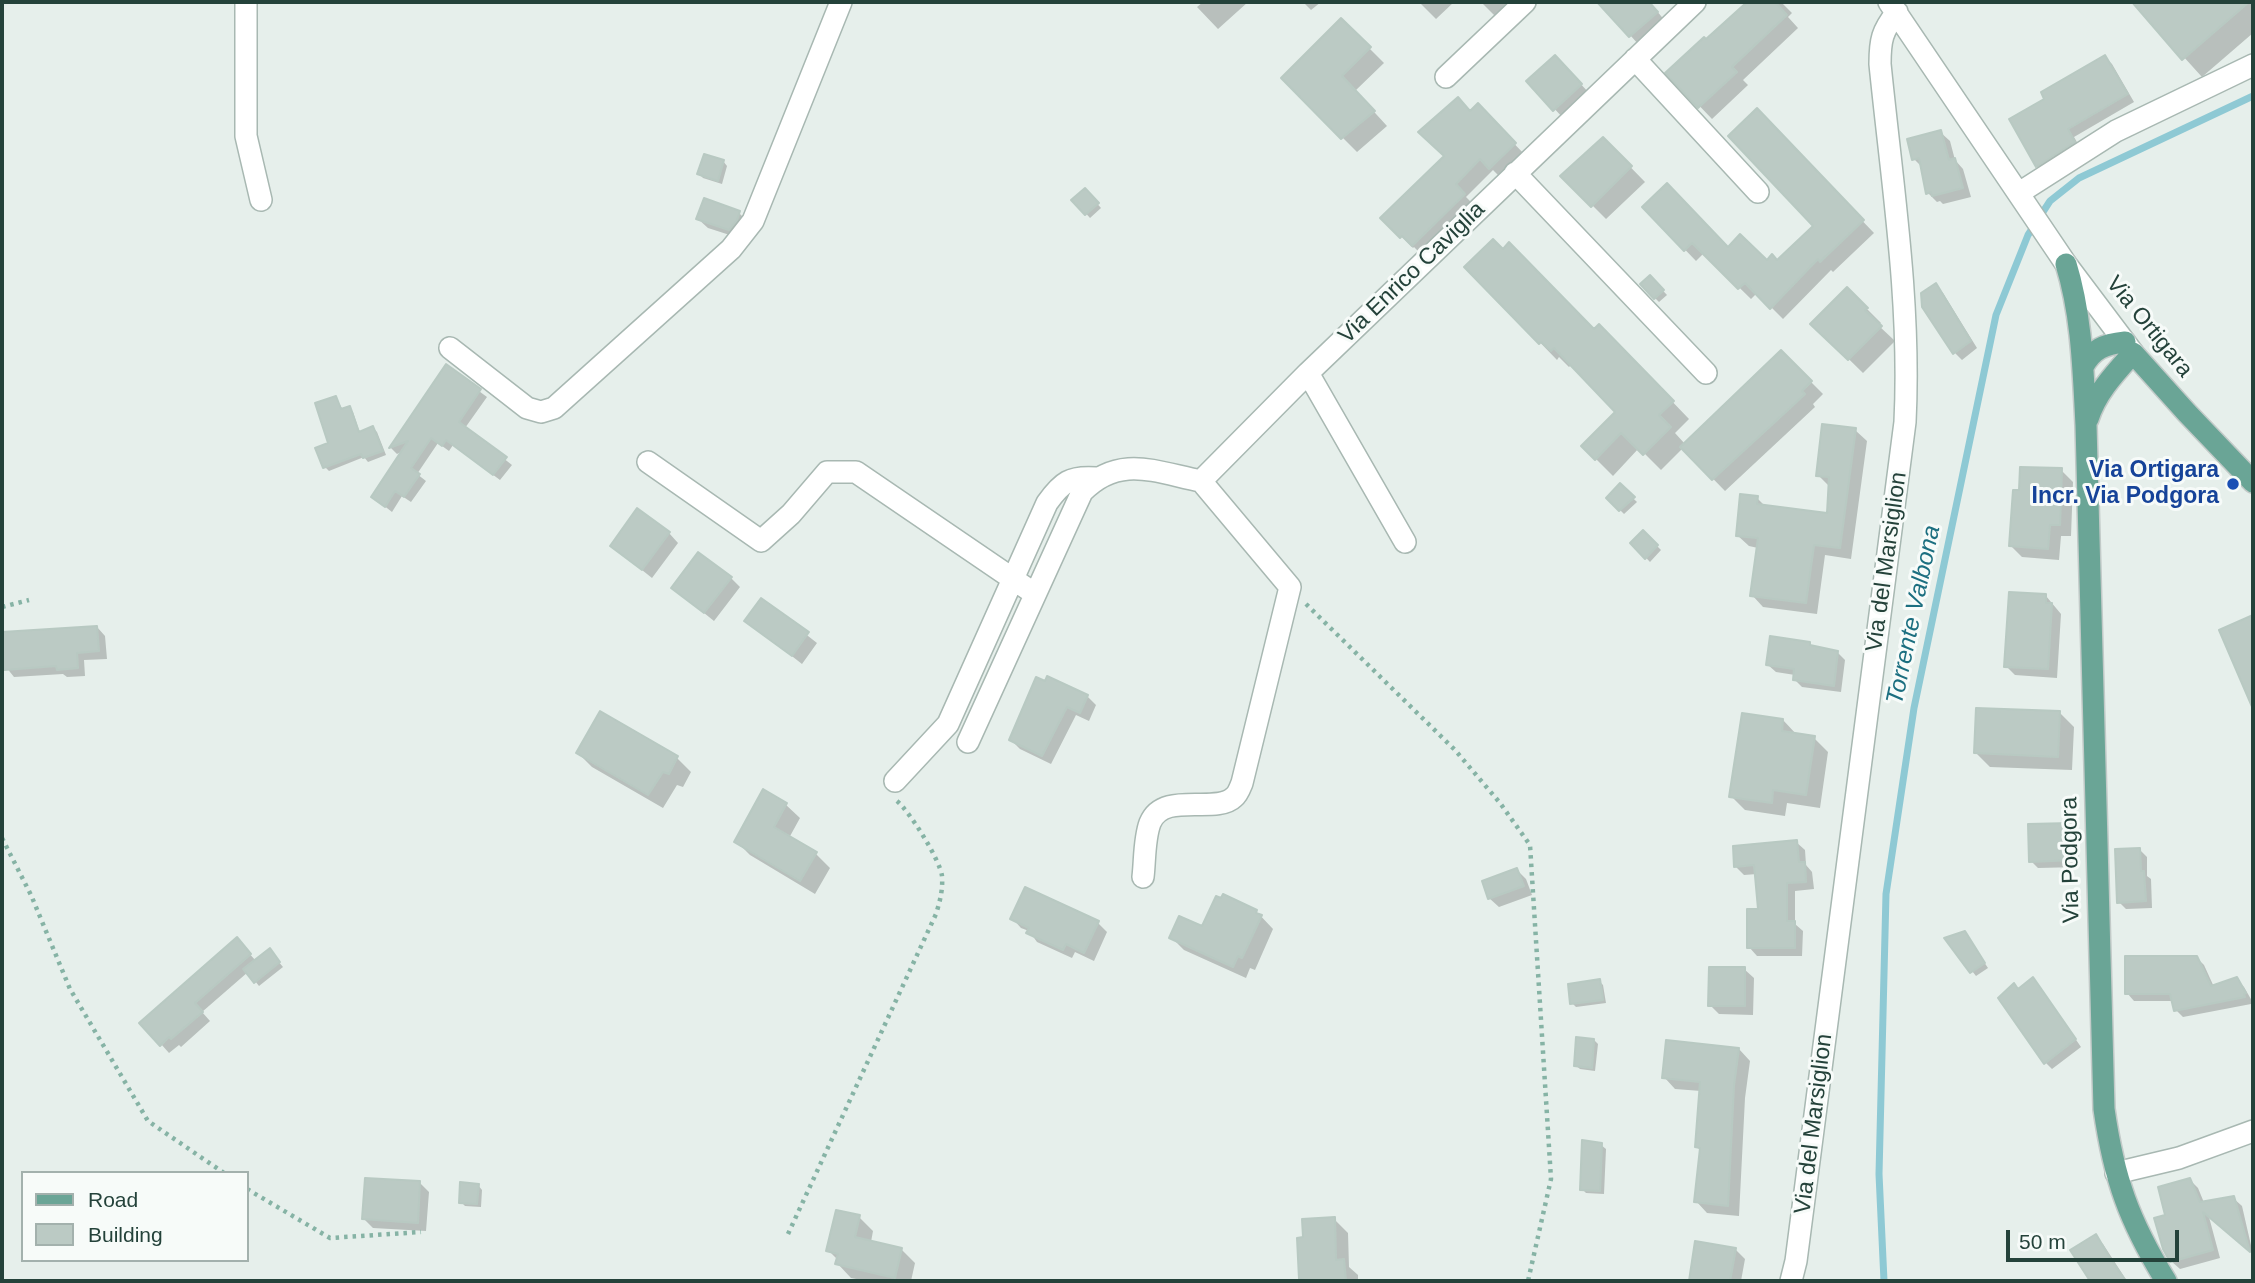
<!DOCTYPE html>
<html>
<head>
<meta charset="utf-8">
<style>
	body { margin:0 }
	#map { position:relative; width:2255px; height:1283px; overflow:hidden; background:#e6efeb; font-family:Arial,sans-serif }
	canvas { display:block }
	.frame { position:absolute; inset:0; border:4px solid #24423a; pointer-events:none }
	.legend { position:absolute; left:21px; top:1171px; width:228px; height:91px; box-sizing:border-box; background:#f7fbf9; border:2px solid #a3b1ad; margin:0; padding:9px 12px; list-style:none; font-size:21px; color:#24423a }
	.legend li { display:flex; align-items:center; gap:14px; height:35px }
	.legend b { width:35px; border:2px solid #a3b1ad }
	.scale { position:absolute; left:2006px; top:1230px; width:173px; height:32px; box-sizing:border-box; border:4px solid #24423a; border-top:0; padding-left:9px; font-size:21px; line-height:24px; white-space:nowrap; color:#24423a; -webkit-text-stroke:5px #f7fbf9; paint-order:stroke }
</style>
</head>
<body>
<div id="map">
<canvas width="2255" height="1283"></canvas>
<div class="frame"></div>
<ul class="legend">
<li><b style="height:9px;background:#6aa596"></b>Road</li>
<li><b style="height:19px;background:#bbcac4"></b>Building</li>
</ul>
<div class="scale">50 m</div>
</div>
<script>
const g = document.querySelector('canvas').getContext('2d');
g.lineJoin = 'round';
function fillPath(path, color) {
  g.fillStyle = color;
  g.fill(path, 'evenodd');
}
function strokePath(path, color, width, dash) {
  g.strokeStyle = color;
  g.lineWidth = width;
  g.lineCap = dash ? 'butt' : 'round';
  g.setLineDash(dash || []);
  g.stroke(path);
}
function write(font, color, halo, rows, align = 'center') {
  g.font = font + ' Arial,sans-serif';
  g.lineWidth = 6;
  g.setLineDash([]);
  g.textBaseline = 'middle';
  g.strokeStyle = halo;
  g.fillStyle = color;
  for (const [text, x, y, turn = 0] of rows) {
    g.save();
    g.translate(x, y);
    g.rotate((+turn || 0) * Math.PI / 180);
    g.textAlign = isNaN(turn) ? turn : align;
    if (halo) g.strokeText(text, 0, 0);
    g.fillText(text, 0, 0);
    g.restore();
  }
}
fillPath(new Path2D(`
	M 1203,2 L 1248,2 L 1218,29 L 1197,7 Z
	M 1303,2 L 1321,2 L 1311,10 Z
	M 1419,2 L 1454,2 L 1436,19 Z
	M 1481,2 L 1515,2 L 1498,19 Z
	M 1607,2 L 1653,2 L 1651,4 L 1666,22 L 1639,45 L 1603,5 Z
	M 1749,2 L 1781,2 L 1792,13 L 1788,17 L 1798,28 L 1743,80 L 1748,85 L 1712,119 L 1668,73 Z
	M 2134,2 L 2253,2 L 2253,33 L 2202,77 Z
	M 1341,20 L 1384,63 L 1355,91 L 1387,126 L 1357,152 L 1283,78 Z
	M 2105,57 L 2112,64 L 2134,102 L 2074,137 L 2081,149 L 2045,173 L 2037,165 L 2047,99 Z
	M 1564,66 L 1590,94 L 1563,118 L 1529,81 Z
	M 1478,106 L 1526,156 L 1502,179 L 1493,170 L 1466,197 L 1476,207 L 1424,257 L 1414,247 L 1413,248 L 1383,218 L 1446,157 L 1471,112 Z
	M 1757,111 L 1874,233 L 1833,272 L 1831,270 L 1783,319 L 1757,293 L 1751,299 L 1704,253 L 1696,261 L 1644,207 L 1728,249 L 1767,262 L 1777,262 L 1815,226 Z
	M 1940,132 L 1950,141 L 1955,160 L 1963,169 L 1971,197 L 1943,204 L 1940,201 L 1937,202 L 1928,193 L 1923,168 L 1914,159 Z
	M 1603,139 L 1645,182 L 1606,219 L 1563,176 Z
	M 723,161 L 727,166 L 722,184 L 703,178 L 699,174 Z
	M 1085,190 L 1101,208 L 1090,218 L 1074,200 Z
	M 739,213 L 748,222 L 739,238 L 708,228 L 698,219 Z
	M 1467,267 L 1616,343 L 1689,419 L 1675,433 L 1685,444 L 1781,352 L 1823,394 L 1813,404 L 1815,407 L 1725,491 L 1683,448 L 1661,470 L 1639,448 L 1613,476 L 1583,446 L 1618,412 L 1572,364 L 1569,367 L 1559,357 L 1557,360 Z
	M 1650,277 L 1667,295 L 1659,302 L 1642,285 Z
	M 1936,286 L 1943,293 L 1977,348 L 1962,360 L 1955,353 L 1924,306 Z
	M 1847,289 L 1881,323 L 1878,325 L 1895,341 L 1863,373 L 1813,324 Z
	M 446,367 L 487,397 L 465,428 L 512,465 L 500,480 L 453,445 L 449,451 L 438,443 L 417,474 L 426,481 L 411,502 L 402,496 L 392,512 L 373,497 L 403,451 L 397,454 L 391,448 Z
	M 336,398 L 343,410 L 349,408 L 353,412 L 360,433 L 373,428 L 377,432 L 386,455 L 368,462 L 364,457 L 329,471 L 325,467 L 331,444 Z
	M 1855,430 L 1867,441 L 1851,559 L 1825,555 L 1817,614 L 1763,607 L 1752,595 L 1758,548 L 1749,546 L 1737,535 L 1757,498 L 1766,507 L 1828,515 L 1830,487 L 1818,475 Z
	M 2061,470 L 2073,482 L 2071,536 L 2061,536 L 2059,560 L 2022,557 L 2011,546 L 2020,492 Z
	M 1620,486 L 1637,502 L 1624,514 L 1608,498 Z
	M 1643,532 L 1661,550 L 1650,562 L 1632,543 Z
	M 669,533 L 678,543 L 652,578 L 612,546 Z
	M 731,578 L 740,587 L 714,621 L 673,588 Z
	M 2046,596 L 2061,614 L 2057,678 L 2015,675 L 2006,666 Z
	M 762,600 L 817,643 L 802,664 L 747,621 Z
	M 97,627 L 105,636 L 107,659 L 84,660 L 85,676 L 67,677 L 63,674 L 14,677 L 2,662 L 2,634 Z
	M 1809,644 L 1813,648 L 1837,652 L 1845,660 L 1841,692 L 1802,687 L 1794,679 L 1795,675 L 1776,672 L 1768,665 Z
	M 1037,679 L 1087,696 L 1096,705 L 1089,721 L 1076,715 L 1051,764 L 1020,749 L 1011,740 Z
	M 601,713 L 677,758 L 691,772 L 683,787 L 677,785 L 663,808 L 592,767 L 578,753 Z
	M 2060,713 L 2074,727 L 2072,770 L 1990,767 L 1976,753 Z
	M 1783,720 L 1797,735 L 1814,738 L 1828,752 L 1820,808 L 1787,803 L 1785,816 L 1745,810 L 1731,796 Z
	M 785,804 L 800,818 L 789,838 L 816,854 L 830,868 L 815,894 L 750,855 L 736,841 Z
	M 2071,825 L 2078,832 L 2079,867 L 2038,868 L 2031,861 Z
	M 1796,842 L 1805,850 L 1806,865 L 1812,872 L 1814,889 L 1795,891 L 1795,924 L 1803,931 L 1802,956 L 1757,956 L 1749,947 L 1760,911 L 1757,874 L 1744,875 L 1736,867 Z
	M 2140,850 L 2147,857 L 2147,876 L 2151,879 L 2152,908 L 2126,909 L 2119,902 Z
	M 1517,870 L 1526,879 L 1532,895 L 1499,907 L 1489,898 Z
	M 1256,911 L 1273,929 L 1255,970 L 1250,968 L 1246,978 L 1184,950 L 1171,937 Z
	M 1012,918 L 1098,923 L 1107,932 L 1094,961 L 1075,952 L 1072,958 L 1037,942 L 1029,931 L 1021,928 Z
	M 1968,938 L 1988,968 L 1976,976 L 1947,939 Z
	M 237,940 L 256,961 L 273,955 L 283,967 L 259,986 L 248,972 L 202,1012 L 210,1021 L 181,1047 L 179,1045 L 169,1053 L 161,1044 Z
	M 2196,957 L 2204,965 L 2214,987 L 2236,979 L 2244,987 L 2252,1001 L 2251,1004 L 2183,1017 L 2176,1010 L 2173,1001 L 2134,1001 L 2127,993 Z
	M 1744,969 L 1754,978 L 1753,1015 L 1719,1014 L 1710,1005 Z
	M 1599,981 L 1603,985 L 1606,1003 L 1576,1007 L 1572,1003 Z
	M 2039,986 L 2081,1047 L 2052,1069 L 2045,1062 L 2019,991 Z
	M 1594,1040 L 1598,1044 L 1595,1071 L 1580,1069 L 1575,1065 Z
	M 1739,1049 L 1750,1061 L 1745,1098 L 1739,1216 L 1707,1213 L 1696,1201 L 1701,1151 L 1697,1147 L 1701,1091 L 1675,1089 L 1664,1077 Z
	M 1601,1145 L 1606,1149 L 1604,1194 L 1586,1193 L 1582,1189 Z
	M 2190,1180 L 2198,1188 L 2205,1205 L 2233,1198 L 2242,1206 L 2253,1254 L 2209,1217 L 2220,1258 L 2180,1269 L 2171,1261 L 2167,1216 Z
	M 420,1183 L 429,1192 L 426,1231 L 373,1228 L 364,1219 Z
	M 478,1185 L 482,1190 L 481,1207 L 465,1206 L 461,1202 Z
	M 859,1217 L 873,1231 L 871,1242 L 901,1249 L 915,1263 L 911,1281 L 867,1281 L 851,1278 L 837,1263 L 838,1260 L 828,1250 Z
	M 1334,1219 L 1348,1233 L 1349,1267 L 1358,1275 L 1358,1281 L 1304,1281 L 1301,1278 Z
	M 2095,1237 L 2103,1244 L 2127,1281 L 2092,1281 L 2073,1251 Z
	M 1697,1243 L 1736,1250 L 1745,1259 L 1741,1281 L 1690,1281 Z`), '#0003');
strokePath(new Path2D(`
	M 1884,1281 L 1879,1174 L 1886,894 L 1914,708 L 1996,315 L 2028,235 L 2050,201 L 2079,178 L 2253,96`), '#8ec9d4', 7);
const building = new Path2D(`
	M 1597,2 L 1649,2 L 1658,12 L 1629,37 Z
	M 1747,2 L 1775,2 L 1787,15 L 1732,67 L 1737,72 L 1698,108 L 1665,73 L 1704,37 L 1706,39 Z
	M 2132,2 L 2249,2 L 2182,60 Z
	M 1341,18 L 1371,47 L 1342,76 L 1375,111 L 1341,139 L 1281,78 Z
	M 1555,55 L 1582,84 L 1553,111 L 1526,81 Z
	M 2105,55 L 2128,94 L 2068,129 L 2075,142 L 2036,167 L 2009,119 L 2044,99 L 2041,92 Z
	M 1458,97 L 1470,111 L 1478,103 L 1516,143 L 1489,169 L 1480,159 L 1456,184 L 1465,194 L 1412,246 L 1402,236 L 1400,238 L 1380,218 L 1444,156 L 1418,132 Z
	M 1757,108 L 1864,220 L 1820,262 L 1818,259 L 1770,309 L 1745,283 L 1738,289 L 1692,243 L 1684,251 L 1642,207 L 1667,183 L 1728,247 L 1740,234 L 1767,260 L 1772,254 L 1777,260 L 1813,226 L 1728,136 Z
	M 1941,130 L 1949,160 L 1955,158 L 1963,188 L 1932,196 L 1931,192 L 1926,194 L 1919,158 L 1912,160 L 1907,139 Z
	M 1603,137 L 1632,166 L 1591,207 L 1560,176 Z
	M 704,154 L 724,160 L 718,181 L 697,174 Z
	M 1085,188 L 1099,203 L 1085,215 L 1071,200 Z
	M 704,198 L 740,211 L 737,220 L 729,230 L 696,219 Z
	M 1493,239 L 1503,249 L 1509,242 L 1594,329 L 1599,324 L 1674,401 L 1659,415 L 1671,427 L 1643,455 L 1621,433 L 1595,460 L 1581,446 L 1615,412 L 1554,348 L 1551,351 L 1541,342 L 1539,344 L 1464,267 Z
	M 1650,275 L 1664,290 L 1654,299 L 1640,284 Z
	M 1936,283 L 1971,341 L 1953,354 L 1922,307 L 1921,293 Z
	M 1847,287 L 1868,308 L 1865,310 L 1882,326 L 1848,360 L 1810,324 Z
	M 1781,350 L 1812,381 L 1802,391 L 1805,394 L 1789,409 L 1712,480 L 1680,447 Z
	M 446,364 L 481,389 L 459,422 L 507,457 L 493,475 L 446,440 L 442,446 L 431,438 L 411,468 L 420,474 L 404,497 L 395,491 L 385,507 L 371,497 L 408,441 L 389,448 Z
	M 336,396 L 341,409 L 350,406 L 359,432 L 373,426 L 383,451 L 363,458 L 361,454 L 323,468 L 315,448 L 328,443 L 315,403 Z
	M 1822,424 L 1856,428 L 1840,548 L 1814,545 L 1806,603 L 1750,596 L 1758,538 L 1736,536 L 1740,494 L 1758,496 L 1757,504 L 1827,513 L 1829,477 L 1816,476 Z
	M 2020,467 L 2062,468 L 2060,525 L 2050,525 L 2048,549 L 2009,546 L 2013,490 L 2019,490 Z
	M 1620,483 L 1635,497 L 1619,511 L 1606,498 Z
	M 637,508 L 670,532 L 642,570 L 610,546 Z
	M 1643,530 L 1658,545 L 1645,559 L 1630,543 Z
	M 698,552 L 732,577 L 704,613 L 671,588 Z
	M 2009,592 L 2046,594 L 2046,603 L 2052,603 L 2048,669 L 2004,667 Z
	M 761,598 L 809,632 L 792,656 L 744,621 Z
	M 2253,615 L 2253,709 L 2219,630 Z
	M 97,626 L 99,651 L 77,653 L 78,668 L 57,670 L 56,666 L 4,670 L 2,632 Z
	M 1770,636 L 1810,642 L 1810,645 L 1838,651 L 1834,686 L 1793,680 L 1794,669 L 1766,665 Z
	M 1047,676 L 1088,695 L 1080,713 L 1067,707 L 1042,756 L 1009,740 L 1036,677 L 1045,681 Z
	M 1976,708 L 2060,711 L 2058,757 L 1974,753 Z
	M 600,711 L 678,756 L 669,774 L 663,772 L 648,795 L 576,753 Z
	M 1742,713 L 1783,719 L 1782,731 L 1815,736 L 1806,795 L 1773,790 L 1772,803 L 1729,797 Z
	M 763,789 L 787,803 L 774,827 L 817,852 L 800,881 L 734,842 Z
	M 2072,823 L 2073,860 L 2029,862 L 2028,824 Z
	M 1797,840 L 1799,862 L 1805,862 L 1806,882 L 1787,883 L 1787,921 L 1795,921 L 1795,948 L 1747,948 L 1747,909 L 1758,909 L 1754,865 L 1734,867 L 1733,846 Z
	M 2140,848 L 2141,871 L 2144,871 L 2146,901 L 2117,903 L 2115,849 Z
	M 1517,868 L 1524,886 L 1488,899 L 1482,881 Z
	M 1025,887 L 1099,921 L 1084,953 L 1066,944 L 1063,950 L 1026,933 L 1029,928 L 1010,919 Z
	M 1223,894 L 1257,910 L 1256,913 L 1262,915 L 1242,958 L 1238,956 L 1233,967 L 1169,938 L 1179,916 L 1202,926 L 1216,896 L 1221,898 Z
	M 1965,931 L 1985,963 L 1970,973 L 1944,938 Z
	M 237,937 L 251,954 L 195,1003 L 203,1012 L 171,1039 L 169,1037 L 160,1046 L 139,1023 Z
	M 270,948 L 280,962 L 254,983 L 243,969 Z
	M 2125,956 L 2197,956 L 2211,986 L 2237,977 L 2246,993 L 2244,994 L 2245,997 L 2174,1011 L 2170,994 L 2125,994 Z
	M 1709,967 L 1745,967 L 1745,1006 L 1708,1006 Z
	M 2033,977 L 2076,1039 L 2044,1064 L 1998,998 L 2014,983 L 2018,989 Z
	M 1600,979 L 1603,1000 L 1570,1004 L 1568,984 Z
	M 1576,1037 L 1594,1039 L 1592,1068 L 1574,1066 Z
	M 1666,1040 L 1739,1048 L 1734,1085 L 1728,1206 L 1694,1202 L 1700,1148 L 1695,1147 L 1700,1082 L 1662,1078 Z
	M 1582,1140 L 1602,1143 L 1600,1191 L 1580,1190 Z
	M 365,1178 L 420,1181 L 418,1223 L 362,1219 Z
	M 2190,1178 L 2200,1202 L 2234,1196 L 2250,1252 L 2203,1212 L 2213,1250 L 2170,1262 L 2163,1249 L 2154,1218 L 2165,1215 L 2158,1187 Z
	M 460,1182 L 479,1184 L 477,1204 L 459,1203 Z
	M 836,1210 L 860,1215 L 855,1237 L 902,1248 L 895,1278 L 835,1264 L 838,1254 L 826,1251 Z
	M 1335,1217 L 1336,1260 L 1344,1259 L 1346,1281 L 1308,1281 L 1299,1279 L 1297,1238 L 1303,1237 L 1302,1219 Z
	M 2096,1234 L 2110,1258 L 2126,1281 L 2090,1281 L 2070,1250 Z
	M 1695,1241 L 1736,1248 L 1730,1281 L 1689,1281 Z`);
fillPath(building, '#bbcac4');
strokePath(building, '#b8c9c2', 2);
const minor = new Path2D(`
	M 246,2 L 246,136 L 261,200
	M 1889,2 L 2066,264 L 2133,353
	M 1635,59 L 1758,192
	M 1446,77 L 1525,2
	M 1515,173 L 1706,373
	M 2019,193 L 2116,131 L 2253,65
	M 450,348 L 527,408 L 541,412 L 554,408 L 731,249 L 753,221 L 841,2
	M 1308,373 L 1405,542
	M 648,462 L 761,541 L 791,514 L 827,472 L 856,472 L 1035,594
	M 968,742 L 1082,492 C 1119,454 1155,472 1201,481 L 1308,373 L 1695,2
	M 895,781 L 948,724 L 1047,503 C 1062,482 1070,476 1096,478
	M 1143,877 C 1145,861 1144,839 1150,823 C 1163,790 1216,815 1234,797 C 1238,794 1240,788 1242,783 L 1290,587 L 1201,481
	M 2116,1173 L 2179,1158 L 2253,1131
	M 1791,1281 L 1796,1261 L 1905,422 C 1911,302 1892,183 1880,64 C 1880,40 1882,31 1897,12`);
const major = new Path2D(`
	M 2066,264 C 2082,316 2083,370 2086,425 L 2104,1109 C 2114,1179 2129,1221 2166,1281
	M 2083,367 C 2092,349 2105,344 2125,342
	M 2088,419 C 2096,393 2115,373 2133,353 L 2187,413 L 2253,482`);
strokePath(minor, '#a8b8b2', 24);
strokePath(major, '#c2cac8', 24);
strokePath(new Path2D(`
	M 1306,604 L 1455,750 L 1500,803 L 1530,845 L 1551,1179 L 1528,1281
	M 2,607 L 29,600
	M 2,838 L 31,895 L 70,989 L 148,1121 L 224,1173
	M 247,1189 L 330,1238 L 421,1232
	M 788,1234 L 936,914 C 940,901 943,890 942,876 C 940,860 910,812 897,801`), '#86b3a5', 4.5, [3.5, 5]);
strokePath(minor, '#fff', 21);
strokePath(major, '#6aa596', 21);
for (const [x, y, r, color] of [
	[2233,484,7,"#1a4fb4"]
]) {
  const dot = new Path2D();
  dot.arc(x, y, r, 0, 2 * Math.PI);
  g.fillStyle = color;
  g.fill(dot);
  strokePath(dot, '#f7fbf9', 2.5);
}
write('23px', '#24423a', '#f7fbf9', [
	["Via Enrico Caviglia",1412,273,-44],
	["Via Ortigara",2149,327,51],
	["Via del Marsiglion",1887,562,-82],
	["Via Podgora",2071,860,-91],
	["Via del Marsiglion",1814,1124,-83]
]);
write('bold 23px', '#164399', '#f7fbf9', [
	["Via Ortigara",2219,471],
	["Incr. Via Podgora",2219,497]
], 'right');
write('italic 24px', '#1c6f80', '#f7fbf9', [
	["Torrente Valbona",1914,615,-78]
]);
</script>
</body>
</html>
